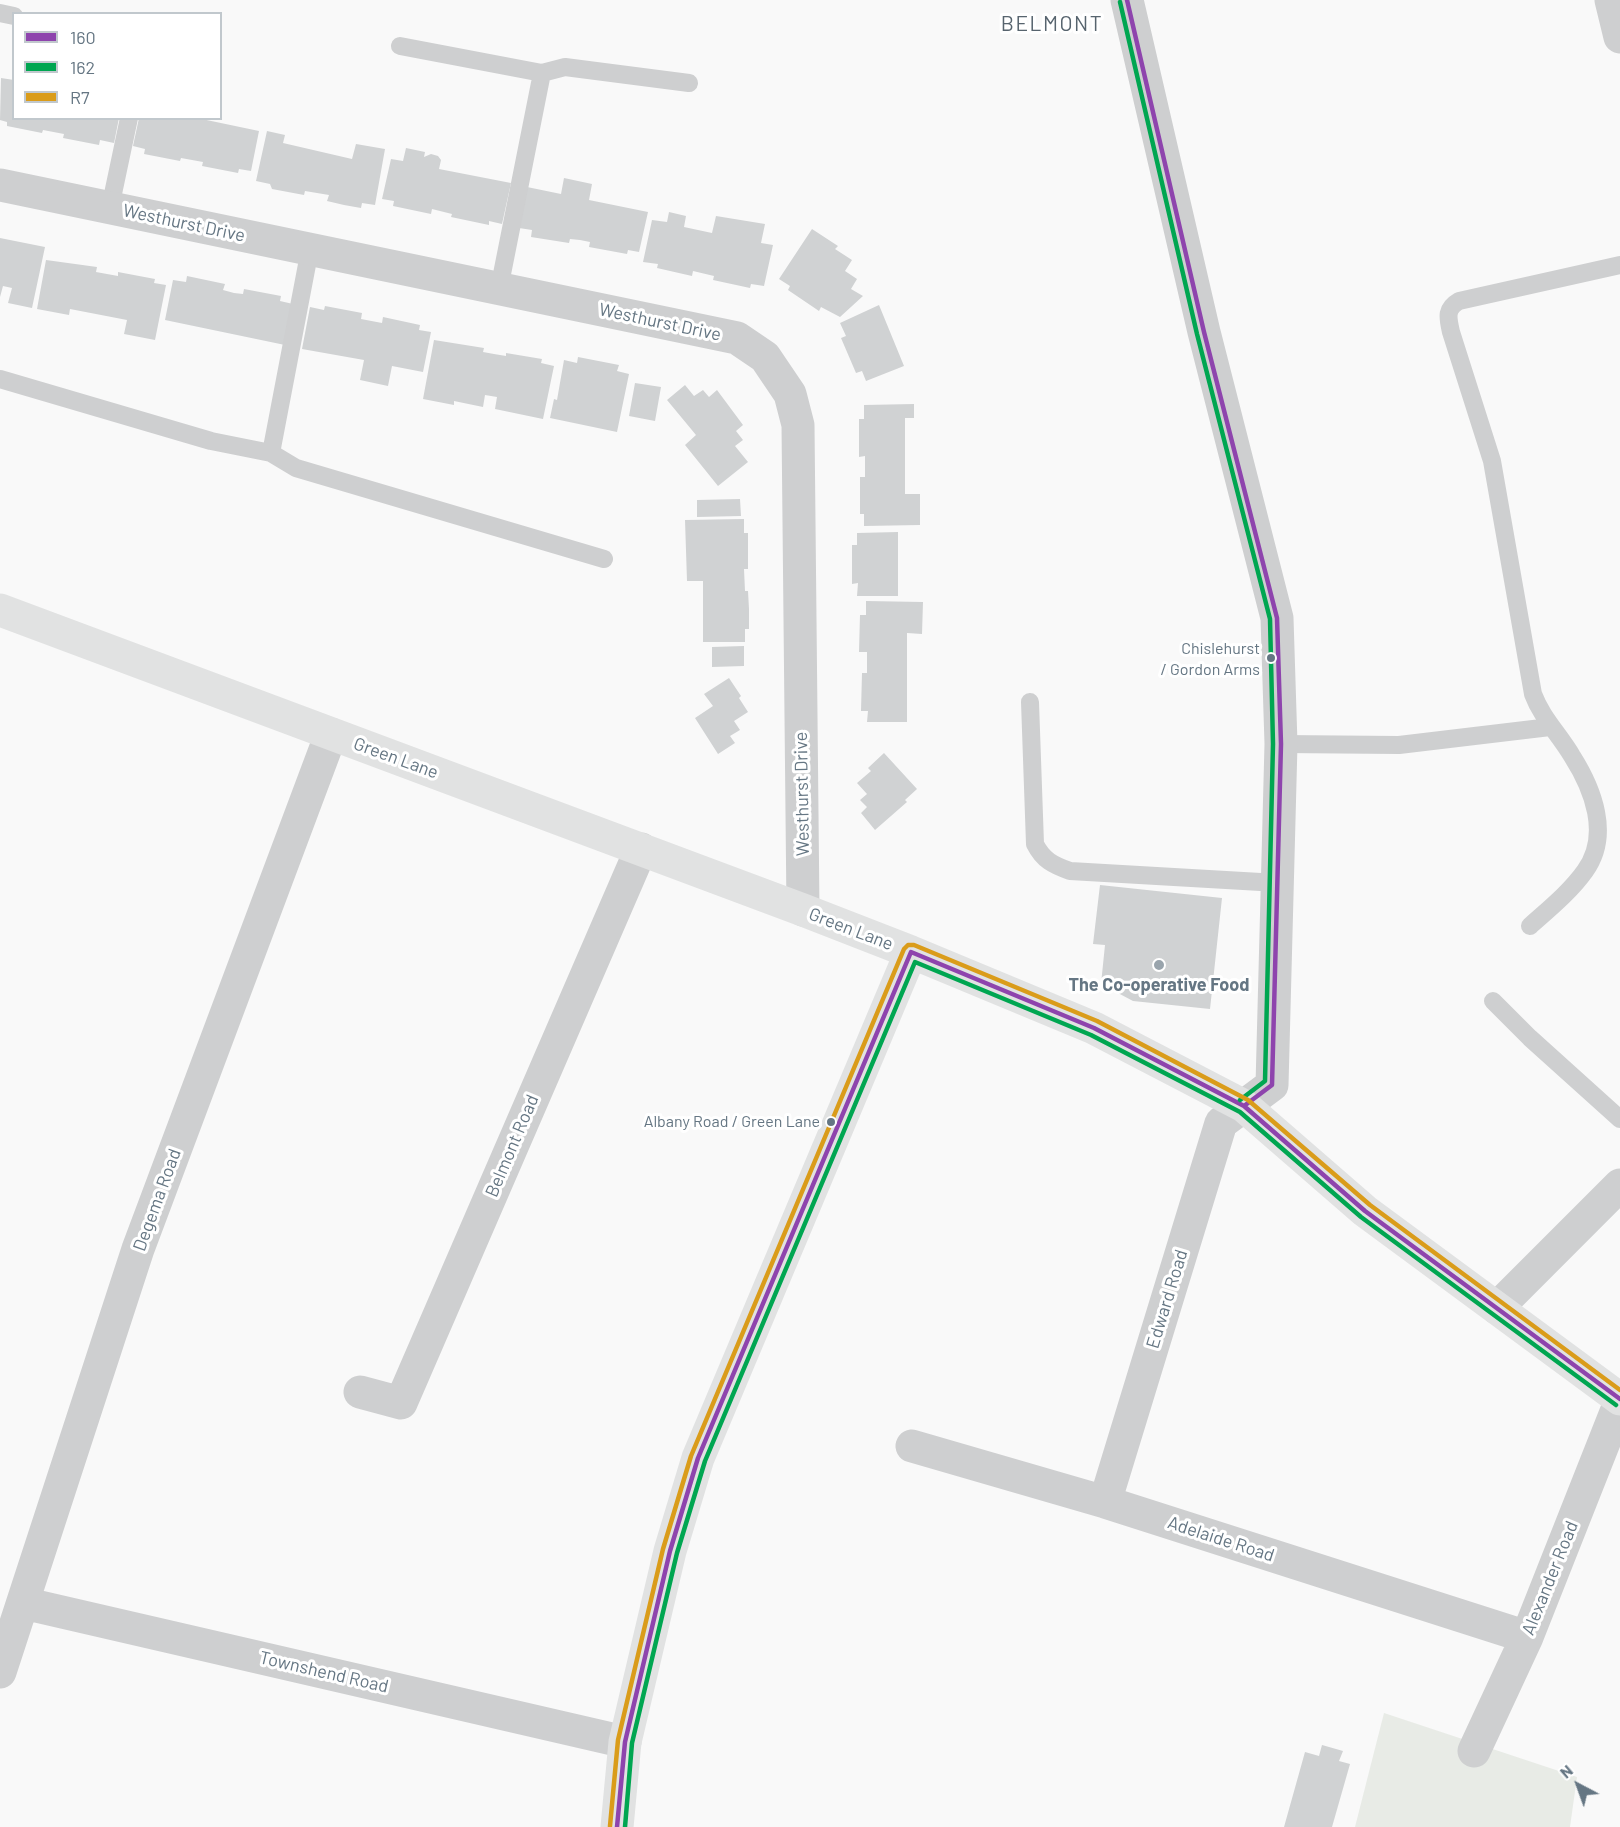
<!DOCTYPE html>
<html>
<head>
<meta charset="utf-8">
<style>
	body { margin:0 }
	#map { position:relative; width:1620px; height:1827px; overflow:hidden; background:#f9f9f9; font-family:Barlow,sans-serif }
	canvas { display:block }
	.legend { position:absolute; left:12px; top:12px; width:210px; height:108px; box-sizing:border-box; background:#fff; border:2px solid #c1c8cd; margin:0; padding:8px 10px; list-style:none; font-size:18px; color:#657683 }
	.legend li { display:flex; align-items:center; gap:12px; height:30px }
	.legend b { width:30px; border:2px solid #c1c8cd }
	.north { position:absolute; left:1548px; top:1755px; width:60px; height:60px; -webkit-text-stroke:4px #fff; paint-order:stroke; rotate:319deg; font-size:16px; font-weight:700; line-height:24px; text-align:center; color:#657683 }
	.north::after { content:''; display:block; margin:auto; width:21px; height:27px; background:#657683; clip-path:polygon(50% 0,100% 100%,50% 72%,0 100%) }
</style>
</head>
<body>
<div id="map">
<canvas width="1620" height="1827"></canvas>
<ul class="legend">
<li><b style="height:8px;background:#8e44ad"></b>160</li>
<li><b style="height:8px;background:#00a651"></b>162</li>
<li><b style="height:8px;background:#da9c1a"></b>R7</li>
</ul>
<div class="north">N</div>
</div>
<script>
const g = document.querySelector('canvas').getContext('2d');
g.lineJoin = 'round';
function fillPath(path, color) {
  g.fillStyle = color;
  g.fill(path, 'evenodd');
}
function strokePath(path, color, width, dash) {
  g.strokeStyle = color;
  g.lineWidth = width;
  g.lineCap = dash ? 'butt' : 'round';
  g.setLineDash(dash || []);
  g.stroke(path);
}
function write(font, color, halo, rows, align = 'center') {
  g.font = font + ' Barlow,sans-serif';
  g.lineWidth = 6;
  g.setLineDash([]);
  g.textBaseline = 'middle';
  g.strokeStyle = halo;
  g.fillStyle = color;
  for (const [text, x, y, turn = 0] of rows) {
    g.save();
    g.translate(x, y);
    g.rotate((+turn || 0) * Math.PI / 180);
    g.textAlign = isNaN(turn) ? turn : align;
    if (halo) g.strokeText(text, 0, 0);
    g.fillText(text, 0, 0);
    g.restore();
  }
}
fillPath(new Path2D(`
	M 1384,1713 L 1577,1777 L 1570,1827 L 1355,1827 Z`), '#e8ebe6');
fillPath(new Path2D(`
	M 1,78 L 14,80 L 14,118 L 119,118 L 114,143 L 100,140 L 99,145 L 63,138 L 64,134 L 43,130 L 42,133 L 7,126 L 7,122 L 0,120 Z
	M 139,118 L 197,118 L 259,131 L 251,171 L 239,169 L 238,173 L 202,166 L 203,162 L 181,158 L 180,161 L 144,154 L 145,149 L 133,146 Z
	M 267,131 L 285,135 L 283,143 L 352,159 L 356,144 L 385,149 L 375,205 L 362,203 L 361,208 L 344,205 L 327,201 L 329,195 L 305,191 L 304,195 L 272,189 L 270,184 L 256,181 Z
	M 406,148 L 425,152 L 424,157 L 431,154 L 438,156 L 441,160 L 439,169 L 511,183 L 502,224 L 489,221 L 489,225 L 451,217 L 452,214 L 432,209 L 431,214 L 393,206 L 394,201 L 382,199 L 391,159 L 403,161 Z
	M 564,178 L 592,184 L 589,200 L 648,212 L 639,252 L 628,250 L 627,254 L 589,247 L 590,242 L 580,240 L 570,239 L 569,243 L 531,237 L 532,230 L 519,228 L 527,187 L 561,194 Z
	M 669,212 L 686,216 L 684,227 L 712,233 L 716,216 L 765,224 L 761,243 L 773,245 L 764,286 L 751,284 L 750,288 L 713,280 L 714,276 L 693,271 L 692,276 L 657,268 L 658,264 L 643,262 L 652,220 L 667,222 Z
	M 812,229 L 838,246 L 835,249 L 852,260 L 845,271 L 857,279 L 851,289 L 863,296 L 840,317 L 821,307 L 819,311 L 788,290 L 790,286 L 779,279 Z
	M 0,238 L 45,247 L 32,308 L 8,303 L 12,288 L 3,286 L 0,297 Z
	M 46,260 L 97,267 L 96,272 L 118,276 L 118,272 L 155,279 L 154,283 L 166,285 L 155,340 L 124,334 L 127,320 L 70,309 L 69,315 L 37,309 Z
	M 187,276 L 225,284 L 223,290 L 234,293 L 243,294 L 244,289 L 281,296 L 280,301 L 293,304 L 285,345 L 165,320 L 173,280 L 186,282 Z
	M 879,305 L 904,366 L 866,381 L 862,371 L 856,373 L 841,338 L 846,336 L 840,323 Z
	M 325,306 L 362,313 L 361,319 L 382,323 L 383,317 L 420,325 L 419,330 L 431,332 L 423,372 L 392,366 L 388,386 L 360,380 L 364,360 L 302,349 L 310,307 L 324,310 Z
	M 434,340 L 484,348 L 483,352 L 494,354 L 506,356 L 506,353 L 542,359 L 541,363 L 554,366 L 543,419 L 495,409 L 497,397 L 485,395 L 483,407 L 454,401 L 454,405 L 423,399 Z
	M 578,357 L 619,365 L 617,371 L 629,374 L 617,432 L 550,418 L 554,399 L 557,400 L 564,360 L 577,363 Z
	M 635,383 L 661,387 L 655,421 L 629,416 Z
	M 685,385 L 694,396 L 703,390 L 709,397 L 717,390 L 743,425 L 736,431 L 743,440 L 735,446 L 748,462 L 718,486 L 685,445 L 696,435 L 667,400 Z
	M 914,404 L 914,418 L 905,418 L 905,494 L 920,494 L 920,525 L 864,526 L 864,514 L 860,514 L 860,477 L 865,477 L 865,456 L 859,457 L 859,419 L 864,419 L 864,405 Z
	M 740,499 L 741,516 L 697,517 L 697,500 Z
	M 744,519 L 744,533 L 748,533 L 748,569 L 744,569 L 745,591 L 748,591 L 749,609 L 749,629 L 745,629 L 745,642 L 703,642 L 703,581 L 687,581 L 685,520 Z
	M 898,532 L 898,596 L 857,596 L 858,583 L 852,584 L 852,545 L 857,545 L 857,533 Z
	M 866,601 L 923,602 L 922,634 L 907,633 L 907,722 L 867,722 L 868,711 L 861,711 L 862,673 L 867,673 L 867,652 L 859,652 L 860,615 L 866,615 Z
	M 744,646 L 744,666 L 712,667 L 712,647 Z
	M 729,678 L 741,696 L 739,698 L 748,712 L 734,721 L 740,730 L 730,736 L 735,743 L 718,754 L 695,718 L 713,706 L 704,694 Z
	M 884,753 L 917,789 L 905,800 L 907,802 L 875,830 L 861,813 L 867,807 L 860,800 L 867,794 L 857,783 L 871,771 L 868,768 Z
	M 1100,885 L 1222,898 L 1210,1009 L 1133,1001 L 1101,984 L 1105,945 L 1093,944 Z
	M 1322,1745 L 1343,1751 L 1339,1761 L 1350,1764 L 1332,1827 L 1284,1827 L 1305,1752 L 1319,1756 Z`), '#d0d2d3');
strokePath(new Path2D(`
	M 0,13 L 14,16
	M 400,46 L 542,73 L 499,289
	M 542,73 L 565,67 L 689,83
	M 110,208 L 129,118
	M 0,379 L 211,441 L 271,453 L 310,249
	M 271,453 L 296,468 L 604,559
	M 1030,702 L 1035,844 C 1043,860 1053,865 1070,871 L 1278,883
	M 1281,744 L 1399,745 L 1550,727
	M 1530,926 C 1549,909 1570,892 1585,871 C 1611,835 1593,789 1572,756 C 1559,734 1542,718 1533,694 L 1492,461 L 1451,332 C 1448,318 1445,309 1459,301 L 1620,265
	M 1493,1001 L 1530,1038 L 1620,1119`), '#cecfd0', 18);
strokePath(new Path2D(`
	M 1611,0 L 1620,37
	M 0,185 L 737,338 L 765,357 L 790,394 L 798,425 L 803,910
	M 1497,1308 L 1620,1185
	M 360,1392 L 401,1403 L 641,849
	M 912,1446 L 1105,1502 L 1527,1637
	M 1105,1502 L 1221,1123 L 1272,1085 L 1281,744 L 1277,618 L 1204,332 L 1127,0
	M 23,1603 L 625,1742
	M 0,1672 L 138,1249 L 331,734
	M 1474,1751 L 1527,1637 L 1620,1402`), '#cecfd0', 33);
strokePath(new Path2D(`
	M 0,610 L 803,910 L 911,952 L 1094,1028 L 1244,1106 L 1365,1211 L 1620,1399
	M 617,1827 L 625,1742 L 670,1551 L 698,1458 L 911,952`), '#e1e2e2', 33);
strokePath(new Path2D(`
	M 1127,0 L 1204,332 L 1277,618 L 1281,744 L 1272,1085 L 1244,1106
	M 617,1827 L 625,1742 L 670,1551 L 698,1458 L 911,952 L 1094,1028 L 1244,1106 L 1365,1211 L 1620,1399`), '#8e44ad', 4.5);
strokePath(new Path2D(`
	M 1120,2 L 1197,334 L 1270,619 L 1273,744 L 1265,1081 L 1240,1100
	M 625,1827 L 632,1743 L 677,1553 L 705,1461 L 915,962 L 1091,1035 L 1240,1112 L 1361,1217 L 1616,1405`), '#00a651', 4.5);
strokePath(new Path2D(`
	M 610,1826 L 618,1740 L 663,1549 L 691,1456 L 904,949 L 908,945 L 914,945 L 1097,1021 L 1248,1100 L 1370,1205 L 1620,1390`), '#da9c1a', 4.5);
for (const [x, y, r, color] of [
	[1271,658,5,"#657683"],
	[1159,965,6,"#99a4ac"],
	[831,1122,5,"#657683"]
]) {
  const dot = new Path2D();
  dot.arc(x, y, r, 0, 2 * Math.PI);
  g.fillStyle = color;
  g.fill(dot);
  strokePath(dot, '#fff', 2);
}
write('16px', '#657683', '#fff', [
	["Chislehurst",1260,649],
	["/ Gordon Arms",1260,670],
	["Albany Road / Green Lane",820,1122]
], 'right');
write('18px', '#657683', '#fff', [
	["Westhurst Drive",184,223,12],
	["Westhurst Drive",660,322,12],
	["Green Lane",396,758,20],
	["Westhurst Drive",802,794,-91],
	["Green Lane",851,929,21],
	["Belmont Road",512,1146,-67],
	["Degema Road",157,1200,-70],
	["Edward Road",1167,1299,-73],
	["Adelaide Road",1221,1539,18],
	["Alexander Road",1550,1578,-68],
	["Townshend Road",324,1672,13]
]);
write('bold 18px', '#657683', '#fff', [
	["The Co-operative Food",1159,985]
]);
g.letterSpacing = '1.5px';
write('21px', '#57646e', '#fff', [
	["BELMONT",1052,24]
]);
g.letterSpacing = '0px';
</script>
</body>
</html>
